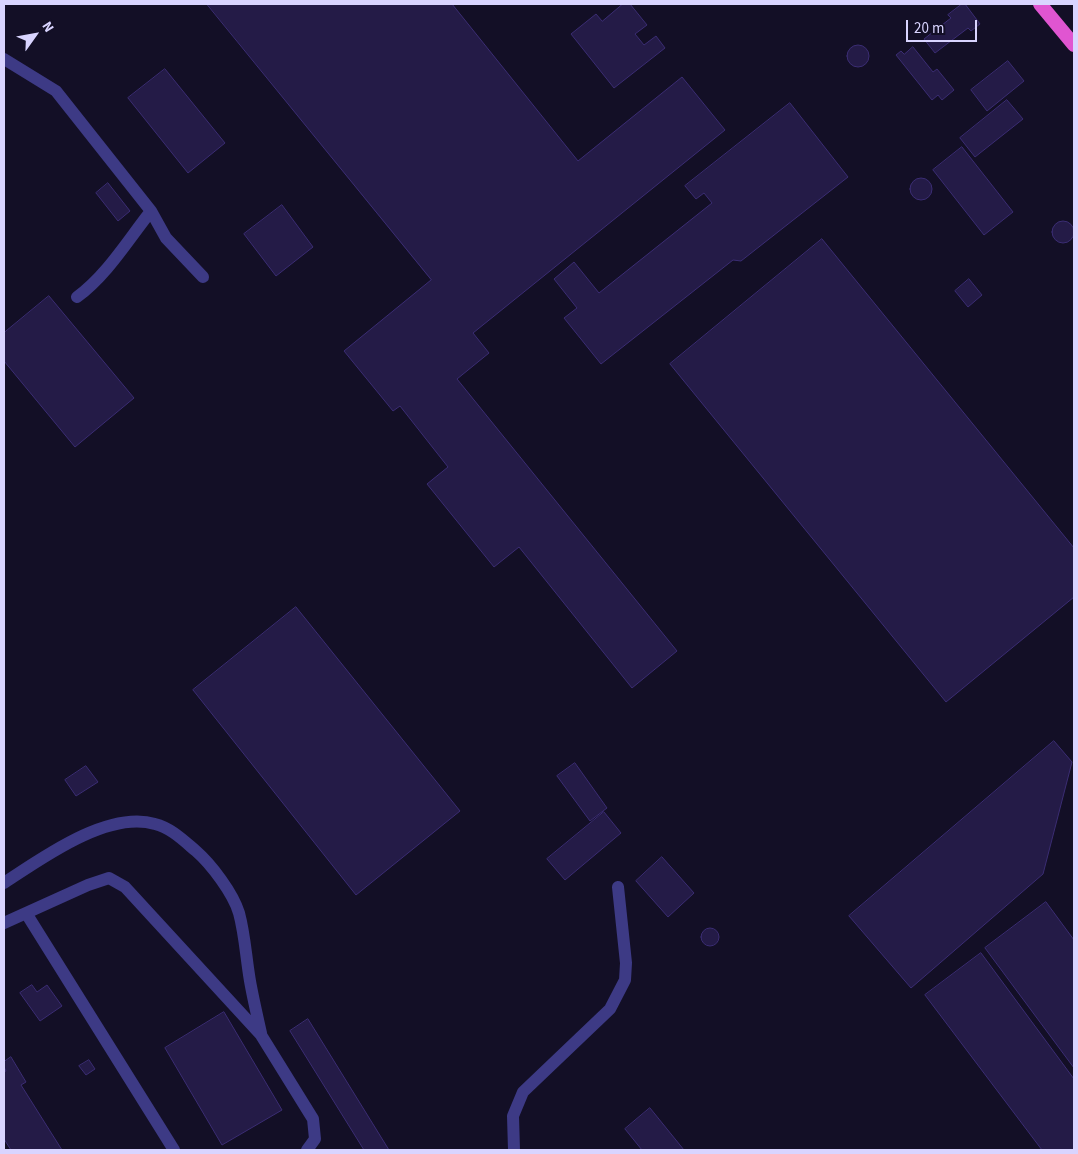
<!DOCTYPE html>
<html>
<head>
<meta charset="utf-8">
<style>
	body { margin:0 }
	#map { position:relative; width:1078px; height:1154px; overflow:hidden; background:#130f26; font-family:"Source Sans 3",sans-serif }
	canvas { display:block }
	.frame { position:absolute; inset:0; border:5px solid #d9d4ff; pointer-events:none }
	.north { position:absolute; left:10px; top:10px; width:50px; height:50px; -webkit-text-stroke:4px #130f26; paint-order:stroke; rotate:58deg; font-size:14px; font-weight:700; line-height:20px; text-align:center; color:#d9d4ff }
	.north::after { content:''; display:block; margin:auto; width:18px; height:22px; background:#d9d4ff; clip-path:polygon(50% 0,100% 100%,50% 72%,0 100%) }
	.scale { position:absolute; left:906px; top:20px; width:71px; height:22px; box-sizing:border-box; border:2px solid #d9d4ff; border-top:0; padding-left:6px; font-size:15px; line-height:18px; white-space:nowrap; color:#d9d4ff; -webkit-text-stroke:4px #130f26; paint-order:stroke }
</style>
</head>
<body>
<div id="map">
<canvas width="1078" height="1154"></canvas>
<div class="frame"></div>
<div class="north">N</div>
<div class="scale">20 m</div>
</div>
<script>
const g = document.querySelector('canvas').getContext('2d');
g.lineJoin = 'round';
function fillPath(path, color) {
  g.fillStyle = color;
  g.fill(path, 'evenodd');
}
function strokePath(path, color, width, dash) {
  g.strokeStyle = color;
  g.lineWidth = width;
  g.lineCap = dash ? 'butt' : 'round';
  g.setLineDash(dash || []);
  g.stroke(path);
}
const building = new Path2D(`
	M 207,4 L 452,4 L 578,161 L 682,77 L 725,130 L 473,333 L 489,353 L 457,379 L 677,651 L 632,688 L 519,547 L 494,567 L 427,484 L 448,467 L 400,406 L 393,411 L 344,351 L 431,280 Z
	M 623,4 L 630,4 L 647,25 L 635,34 L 644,45 L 656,36 L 665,48 L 614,88 L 571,34 L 596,14 L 602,21 Z
	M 962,4 L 965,4 L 980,24 L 971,31 L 968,28 L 935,53 L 924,39 L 951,18 L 948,15 Z
	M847 56a11 11 0 1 1 22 0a11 11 0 1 1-22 0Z
	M 913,47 L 933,72 L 937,69 L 954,90 L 942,100 L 938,95 L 932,100 L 896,55 L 901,51 L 904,54 Z
	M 1008,61 L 1024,81 L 987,111 L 971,90 Z
	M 165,69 L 225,143 L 188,173 L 128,98 Z
	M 1007,100 L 1023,119 L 975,157 L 960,138 Z
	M 790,103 L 848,177 L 741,261 L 733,260 L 601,364 L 564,318 L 577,308 L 554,279 L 574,262 L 599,293 L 712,203 L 704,193 L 696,199 L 685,186 Z
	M 962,147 L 1013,212 L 984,235 L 933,170 Z
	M910 189a11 11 0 1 1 22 0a11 11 0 1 1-22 0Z
	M 108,183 L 130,211 L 118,221 L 96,193 Z
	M 282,205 L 313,247 L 276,276 L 244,234 Z
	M1052 232a11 11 0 1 1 22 0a11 11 0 1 1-22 0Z
	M 822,239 L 1074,548 L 1074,597 L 946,702 L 670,364 Z
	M 969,279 L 982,295 L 968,307 L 955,291 Z
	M 49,296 L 134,398 L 75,447 L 4,361 L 4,333 Z
	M 296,607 L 460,811 L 356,895 L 193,690 Z
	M 1054,741 L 1072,762 L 1043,874 L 911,988 L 849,916 Z
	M 575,763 L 607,808 L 590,821 L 557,776 Z
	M 86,766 L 98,782 L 76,796 L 65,780 Z
	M 604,812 L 621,833 L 565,880 L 547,859 Z
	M 662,857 L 694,893 L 668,917 L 636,881 Z
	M 1046,902 L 1074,940 L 1074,1068 L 985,948 Z
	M701 937a9 9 0 1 1 18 0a9 9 0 1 1-18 0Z
	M 981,953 L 1074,1079 L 1074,1150 L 1042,1150 L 925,995 Z
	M 32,985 L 37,992 L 47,985 L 62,1006 L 40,1021 L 20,993 Z
	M 224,1012 L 282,1110 L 222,1145 L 165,1048 Z
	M 308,1019 L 389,1150 L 364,1150 L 290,1031 Z
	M 11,1057 L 26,1082 L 21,1085 L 62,1150 L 11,1150 L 4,1139 L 4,1072 L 6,1071 L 4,1067 L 4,1062 Z
	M 89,1060 L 95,1069 L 86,1075 L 79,1066 Z
	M 650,1108 L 684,1150 L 642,1150 L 625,1129 Z`);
fillPath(building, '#241b47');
strokePath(building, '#3b2d73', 1);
strokePath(new Path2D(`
	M 4,59 L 56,91 L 151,211 C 128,240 107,275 77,297
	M 151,211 L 166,238 L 203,277
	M 4,883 C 42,858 108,810 155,824 C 171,828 183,840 196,851 C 211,864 233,893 239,913 C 245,935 246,958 250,981 C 253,998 257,1015 261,1033
	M 26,913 L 174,1150
	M 4,923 L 88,885 L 109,878 L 125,887 L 261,1035 L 313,1119 L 315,1139 L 307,1150
	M 514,1150 L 513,1116 L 523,1092 L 610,1009 L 625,980 L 626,963 L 618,887`), '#3d3a85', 12);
strokePath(new Path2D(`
	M 1040,4 L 1074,45`), '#e055d1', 14);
</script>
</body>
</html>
